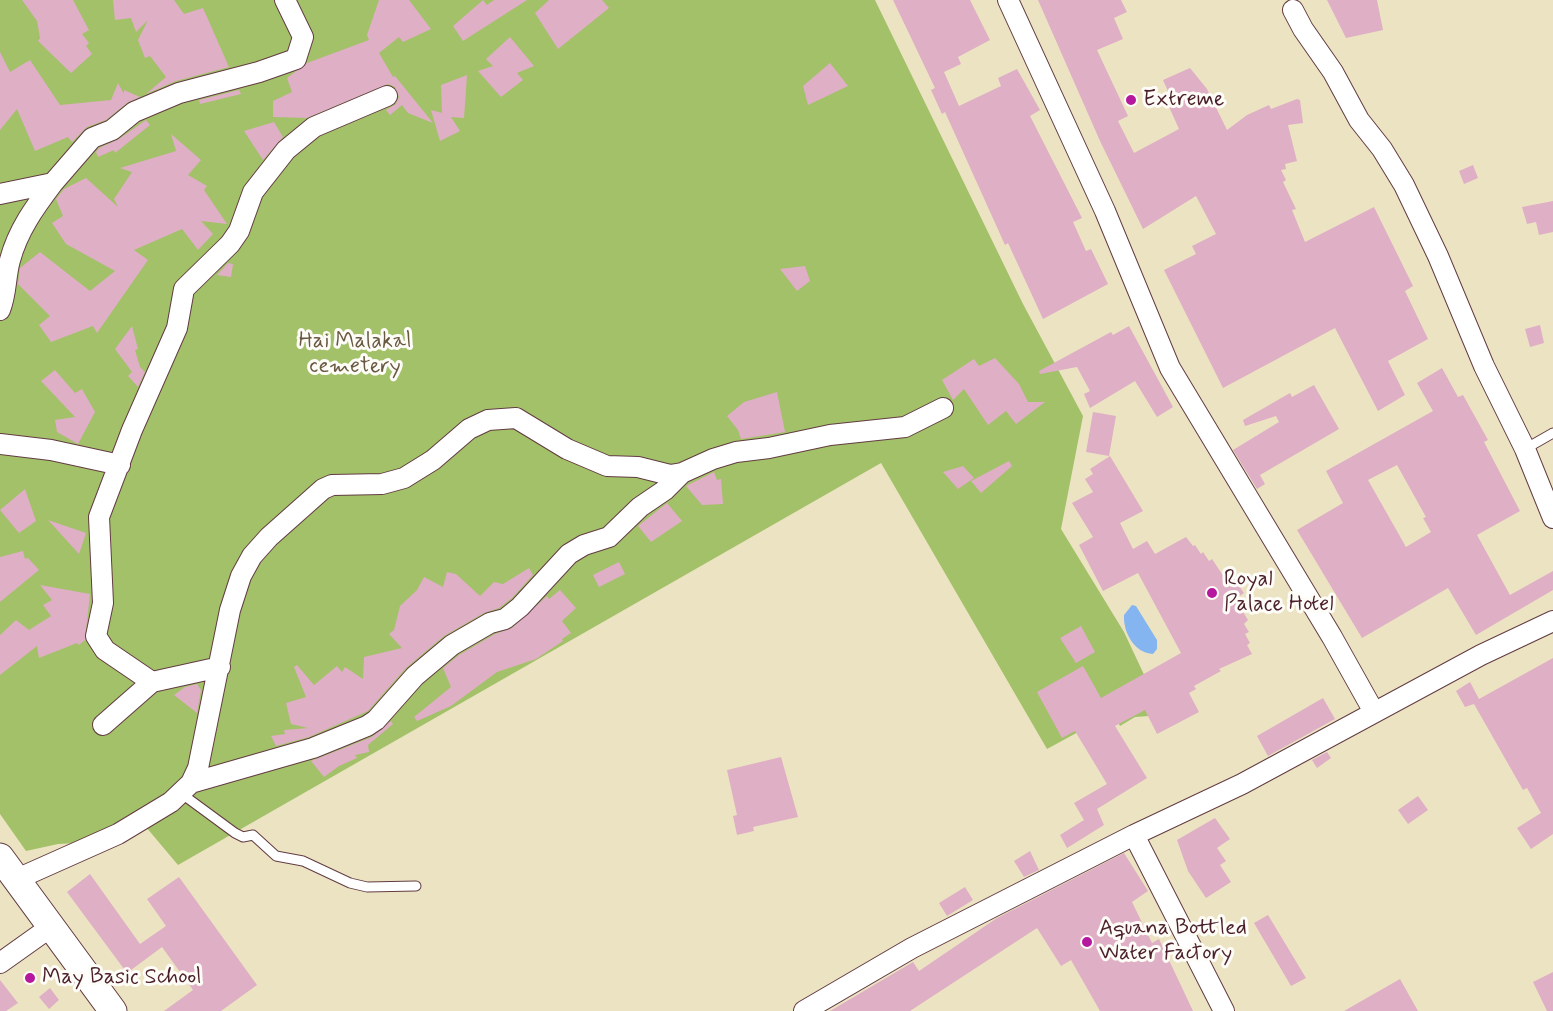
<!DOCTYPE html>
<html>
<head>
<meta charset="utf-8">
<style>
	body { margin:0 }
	canvas { display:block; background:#ece3c2 }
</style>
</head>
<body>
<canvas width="1553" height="1011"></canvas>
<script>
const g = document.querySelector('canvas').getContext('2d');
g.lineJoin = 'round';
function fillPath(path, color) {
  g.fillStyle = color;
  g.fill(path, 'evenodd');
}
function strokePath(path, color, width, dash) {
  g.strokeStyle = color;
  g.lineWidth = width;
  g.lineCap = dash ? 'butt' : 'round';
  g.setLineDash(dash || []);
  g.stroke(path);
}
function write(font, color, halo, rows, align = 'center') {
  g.font = font + ' Mynerve,sans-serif';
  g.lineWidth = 6;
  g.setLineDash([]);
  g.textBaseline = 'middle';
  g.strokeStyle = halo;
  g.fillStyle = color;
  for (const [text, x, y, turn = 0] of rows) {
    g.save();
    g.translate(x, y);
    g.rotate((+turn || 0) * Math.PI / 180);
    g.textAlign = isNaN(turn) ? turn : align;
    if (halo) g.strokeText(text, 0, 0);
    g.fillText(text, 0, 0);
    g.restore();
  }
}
fillPath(new Path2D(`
	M 0,0 L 875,0 L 1023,304 L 1083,416 L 1061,529 L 1124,632 L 1163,715 L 1135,717 L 1120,726 L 1113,713 L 1047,749 L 881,463 L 178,865 L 146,827 L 78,843 L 58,844 L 26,851 L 0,814 Z`), '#a3c169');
fillPath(new Path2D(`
	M 1132,605 L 1136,606 L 1157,640 L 1157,649 L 1153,654 C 1134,653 1123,632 1124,615 Z`), '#84b5f0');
fillPath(new Path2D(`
	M 22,0 L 73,0 L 89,30 L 82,34 L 89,43 L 86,46 L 92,54 L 71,73 L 38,41 L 40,38 L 37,21 Z
	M 113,0 L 174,0 L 184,14 L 203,8 L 229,67 L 176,81 L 146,94 L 166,77 L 150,56 L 145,58 L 138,40 L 148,20 L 136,32 L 131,18 L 115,20 Z
	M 379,0 L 409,0 L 431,29 L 403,42 L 399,37 L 379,53 L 393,77 L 395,76 L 433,123 L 408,113 L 402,105 L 390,115 L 386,110 L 396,104 L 399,97 L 395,87 L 388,84 L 307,118 L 273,117 L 273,101 L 292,92 L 287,78 L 307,63 L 369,40 L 367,35 Z
	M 483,0 L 487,5 L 494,0 L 527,0 L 463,41 L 453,26 Z
	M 549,0 L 602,0 L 609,8 L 558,49 L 535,13 Z
	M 893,0 L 970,0 L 990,40 L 958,57 L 961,64 L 944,72 L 959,106 L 1001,86 L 998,78 L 1017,69 L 1040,110 L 1030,116 L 1082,218 L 1073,222 L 1086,251 L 1091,249 L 1108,284 L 1043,319 L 1008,243 L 1005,245 L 945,112 L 942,114 L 931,90 L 935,88 Z
	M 1038,0 L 1121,0 L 1127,12 L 1114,18 L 1123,39 L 1097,50 L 1128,116 L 1118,121 L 1134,153 L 1179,129 L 1166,100 L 1171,98 L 1163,80 L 1190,68 L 1207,89 L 1227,130 L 1247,115 L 1269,105 L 1271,109 L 1297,99 L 1300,100 L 1303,123 L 1288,125 L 1297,161 L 1285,164 L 1286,169 L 1281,170 L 1286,180 L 1283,182 L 1296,209 L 1292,210 L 1305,242 L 1374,207 L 1413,286 L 1405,291 L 1428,339 L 1388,361 L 1405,395 L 1378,411 L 1335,328 L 1223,388 L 1164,270 L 1196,254 L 1192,246 L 1216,234 L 1196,196 L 1143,229 L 1100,141 Z
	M 1327,0 L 1377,0 L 1383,30 L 1346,38 Z
	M 510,37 L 534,66 L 517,73 L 523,80 L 501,97 L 478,71 L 493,66 L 486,59 Z
	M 0,52 L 10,72 L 30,60 L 60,105 L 111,100 L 118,83 L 124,94 L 124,90 L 140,97 L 127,103 L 106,120 L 87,127 L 72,142 L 68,137 L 35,151 L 17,109 L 0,130 Z
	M 830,63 L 848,86 L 808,105 L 803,86 Z
	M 467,75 L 464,118 L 451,117 L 460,131 L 440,141 L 431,110 L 442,113 L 441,85 Z
	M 239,90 L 241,94 L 200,104 L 199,100 Z
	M 146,120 L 150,125 L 115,153 L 114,150 L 98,157 L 96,152 L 99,148 L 119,139 Z
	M 274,122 L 283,137 L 263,160 L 244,131 Z
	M 171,134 L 201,160 L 188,175 L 207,186 L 204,190 L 227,224 L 201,221 L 213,234 L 198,250 L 182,229 L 134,250 L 148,260 L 97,333 L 93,326 L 51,342 L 39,325 L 50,316 L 18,284 L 20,268 L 40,252 L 90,291 L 115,271 L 66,244 L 52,223 L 63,216 L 56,199 L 64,189 L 86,178 L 118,207 L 114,199 L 132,172 L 120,168 L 176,151 Z
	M 1473,165 L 1478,178 L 1464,184 L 1459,171 Z
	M 1553,201 L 1553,232 L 1539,235 L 1536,222 L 1527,224 L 1522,207 Z
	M 228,263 L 233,264 L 231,277 L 217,275 Z
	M 805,266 L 810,281 L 797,291 L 780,269 Z
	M 1540,325 L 1544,343 L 1530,347 L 1525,329 Z
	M 132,326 L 138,349 L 135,350 L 140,367 L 145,372 L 138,387 L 128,376 L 132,372 L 115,349 Z
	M 1129,326 L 1173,407 L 1157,417 L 1135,381 L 1090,408 L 1084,394 L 1090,391 L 1077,367 L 1040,374 L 1039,371 L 1111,332 L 1113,335 Z
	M 995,358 L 1019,384 L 1028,402 L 1045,402 L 1016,424 L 1006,411 L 988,425 L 964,389 L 953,400 L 942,380 L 974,359 L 979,366 Z
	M 1442,368 L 1458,397 L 1463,395 L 1488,440 L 1484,442 L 1520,511 L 1477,535 L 1510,595 L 1553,571 L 1553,590 L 1476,635 L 1448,588 L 1362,638 L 1297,530 L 1343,503 L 1326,471 L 1433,411 L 1417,383 ZM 1397,465 L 1426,517 L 1423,518 L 1431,532 L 1406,547 L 1368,480 Z
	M 55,370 L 75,393 L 82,389 L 95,412 L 78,444 L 57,432 L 55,420 L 75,417 L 41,381 Z
	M 1314,385 L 1339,429 L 1260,475 L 1265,484 L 1257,489 L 1233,450 L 1279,422 L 1276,416 L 1245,426 L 1243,420 L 1290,393 L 1292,397 Z
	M 777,392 L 785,432 L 741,439 L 738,430 L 727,416 L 744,402 Z
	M 1093,412 L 1116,416 L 1109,456 L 1086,452 Z
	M 1110,456 L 1143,511 L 1120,523 L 1133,549 L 1147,541 L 1155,554 L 1186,537 L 1193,546 L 1195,545 L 1201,554 L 1203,552 L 1209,561 L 1212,559 L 1226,580 L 1232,576 L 1244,593 L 1235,599 L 1248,620 L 1244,624 L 1249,632 L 1245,634 L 1250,643 L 1247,645 L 1252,654 L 1219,669 L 1221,671 L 1194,686 L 1196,689 L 1189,693 L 1199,712 L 1157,734 L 1145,710 L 1115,726 L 1147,778 L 1097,809 L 1104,825 L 1067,848 L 1060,835 L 1084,820 L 1074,803 L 1107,784 L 1075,731 L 1062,738 L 1037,692 L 1083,666 L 1101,698 L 1181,653 L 1138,573 L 1103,591 L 1079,545 L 1093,537 L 1072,503 L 1093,492 L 1085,479 L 1093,474 L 1090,469 Z
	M 1009,461 L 1012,466 L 981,493 L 971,481 Z
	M 963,466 L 974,478 L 958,489 L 943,472 Z
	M 714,472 L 717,480 L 721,479 L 723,504 L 702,505 L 686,486 Z
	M 25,489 L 36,521 L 19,533 L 0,510 Z
	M 667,503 L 682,521 L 651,542 L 638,526 Z
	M 48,520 L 86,533 L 79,554 Z
	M 23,551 L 25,559 L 28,558 L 39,570 L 0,602 L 0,557 Z
	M 619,562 L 625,574 L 599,587 L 593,575 Z
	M 529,568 L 533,575 L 512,598 L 499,608 L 484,613 L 444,636 L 406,668 L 368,711 L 309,737 L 276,746 L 271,736 L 285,734 L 284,730 L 308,728 L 291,724 L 286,703 L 306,697 L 294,667 L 297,665 L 314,685 L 337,666 L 342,672 L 345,667 L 363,679 L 364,657 L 402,648 L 389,634 L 394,630 L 400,606 L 417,590 L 424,577 L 443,587 L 447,572 L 456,574 L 480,596 L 494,582 L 503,584 Z
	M 40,585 L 90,594 L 85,640 L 79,645 L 77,643 L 39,658 L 37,646 L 0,675 L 0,635 L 16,620 L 29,630 L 51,616 L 43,605 L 52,600 Z
	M 560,590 L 576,608 L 562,621 L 571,633 L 562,639 L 563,641 L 536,659 L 497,672 L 451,706 L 417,721 L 414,717 L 451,687 L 443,668 L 459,655 L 495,634 L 512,628 L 547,596 L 549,599 Z
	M 1081,626 L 1095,652 L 1076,663 L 1060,638 Z
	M 1553,658 L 1553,834 L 1531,849 L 1517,828 L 1541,813 L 1527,788 L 1523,790 L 1474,704 L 1465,707 L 1456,691 L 1470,682 L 1479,699 Z
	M 197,684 L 201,690 L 197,713 L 174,695 L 185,687 Z
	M 1323,698 L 1335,719 L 1268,756 L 1257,736 Z
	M 391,721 L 393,724 L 368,745 L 369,752 L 355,755 L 357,758 L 339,766 L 324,777 L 311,761 L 372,737 Z
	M 1327,752 L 1331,758 L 1317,768 L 1312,760 Z
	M 781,757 L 798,817 L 753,827 L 754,831 L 737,835 L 733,816 L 737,815 L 727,770 Z
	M 1418,796 L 1428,810 L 1408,824 L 1398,810 Z
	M 1215,818 L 1230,839 L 1217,848 L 1226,861 L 1220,865 L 1231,882 L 1206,898 L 1188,871 L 1177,840 Z
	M 1030,851 L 1039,870 L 1024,877 L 1014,861 Z
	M 1124,853 L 1148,891 L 1132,902 L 1152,943 L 1159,939 L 1193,1011 L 1100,1011 L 1071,960 L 1061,966 L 1037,928 L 910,1011 L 830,1011 L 913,962 L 919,971 L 997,918 Z
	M 90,874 L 140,944 L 166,926 L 147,899 L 179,877 L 257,985 L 221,1011 L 164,1011 L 193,990 L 162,947 L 127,973 L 67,892 Z
	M 965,887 L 973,900 L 947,916 L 939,903 Z
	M 1268,915 L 1306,978 L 1291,986 L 1254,923 Z
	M 1553,972 L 1553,1011 L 1547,1011 L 1533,982 Z
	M 1400,979 L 1418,1011 L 1344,1011 Z
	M 0,980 L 18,1003 L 6,1011 L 0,1011 Z
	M 50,988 L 59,1000 L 49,1009 L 39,997 Z`), '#dfafc5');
const lane = new Path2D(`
	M 1525,449 L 1553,433
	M 182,794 L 235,833 L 243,837 L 253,835 L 276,856 L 303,861 L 350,883 L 367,887 L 416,886`);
const street = new Path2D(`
	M 1008,0 L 1105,211 L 1170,368 L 1332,637 L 1374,712
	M 1293,10 L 1303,29 L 1333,72 L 1359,120 L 1382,149 L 1404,185 L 1438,256 L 1484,366 L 1525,449 L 1553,518
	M 0,194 L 53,183 L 92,138 L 112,130 L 134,112 L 179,93 L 259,72 L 296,59 L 303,37 L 285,0
	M 0,310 C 7,292 5,278 10,260 C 18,230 35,207 53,183
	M 0,444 L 51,450 L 120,465
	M 152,682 L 105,650 L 96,636 L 103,603 L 99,517 L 132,430 L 177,328 L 184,289 L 230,244 L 239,231 L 253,192 L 286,150 L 314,127 L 387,96
	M 103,725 L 152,682 L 220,667
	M 191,783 L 313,748 L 367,726 L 376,720 L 415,676 L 452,645 L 490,623 L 505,619 L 520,607 L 569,554 L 584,545 L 609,537 L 640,507 L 665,490 L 682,473
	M 1134,835 L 1224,1011
	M 17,879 L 118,834 L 171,802 L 191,783 L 198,768 L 230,610 L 241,576 L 252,556 L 269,537 L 323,489 L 332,485 L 382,484 L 404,478 L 433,460 L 469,429 L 488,420 L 516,418 L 567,449 L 607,466 L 638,467 L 670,475 L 682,473 L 713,459 L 736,452 L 769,448 L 830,435 L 905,427 L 943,408
	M 0,963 L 52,926
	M 804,1011 L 912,948 L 1134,835 L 1242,784 L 1481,655 L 1553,621`);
const secondary = new Path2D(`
	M 0,857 L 113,1011`);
strokePath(lane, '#623c42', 11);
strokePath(street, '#623c42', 22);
strokePath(secondary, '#623c42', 29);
strokePath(lane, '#fff', 9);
strokePath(street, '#fff', 20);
strokePath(secondary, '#fff', 27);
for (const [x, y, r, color] of [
	[1131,100,6,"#b5179e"],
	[1212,593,6,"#b5179e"],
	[1087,942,6,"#b5179e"],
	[30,978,6,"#b5179e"]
]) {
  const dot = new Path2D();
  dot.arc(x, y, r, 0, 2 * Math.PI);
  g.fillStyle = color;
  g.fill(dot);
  strokePath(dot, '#fdfcf7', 2);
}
write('22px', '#4a1f2b', '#fdfcf7', [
	["Extreme",1143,100],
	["Royal",1224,580],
	["Palace Hotel",1224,605],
	["Aquana Bottled",1099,929],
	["Water Factory",1099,954],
	["May Basic School",42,978]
], 'left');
write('22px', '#695841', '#fdfcf7', [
	["Hai Malakal",355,342],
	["cemetery",355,367]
]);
</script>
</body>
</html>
